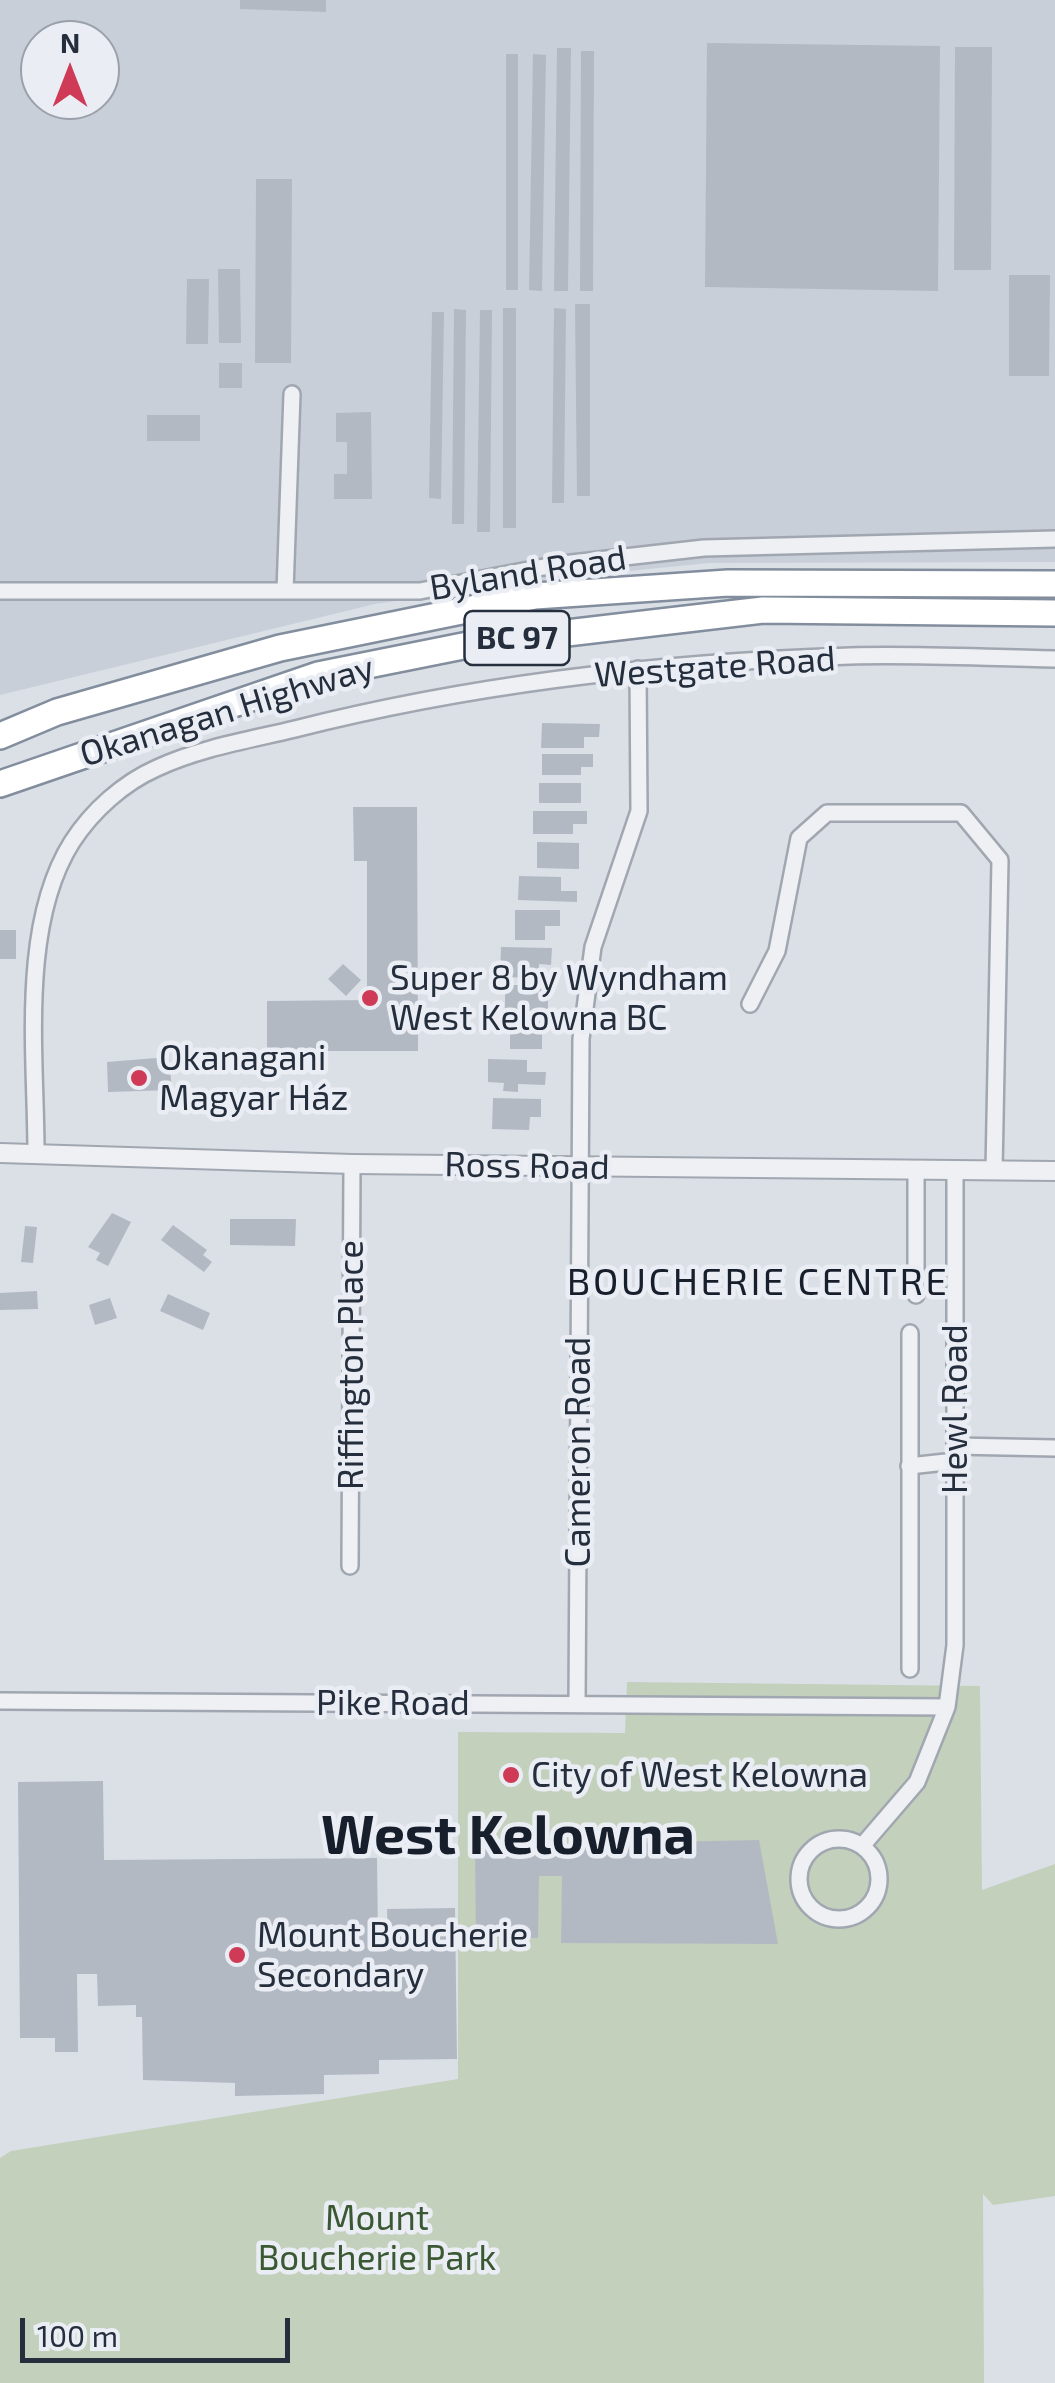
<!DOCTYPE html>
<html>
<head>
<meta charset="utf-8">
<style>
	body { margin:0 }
	#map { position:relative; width:1055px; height:2383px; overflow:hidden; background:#dbe0e6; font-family:"Exo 2",sans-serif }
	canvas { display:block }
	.north { position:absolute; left:20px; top:20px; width:100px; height:100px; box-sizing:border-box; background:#eaeef4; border:2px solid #9ba1aa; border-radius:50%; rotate:0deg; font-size:28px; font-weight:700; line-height:40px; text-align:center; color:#252e3c }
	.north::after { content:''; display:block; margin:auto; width:35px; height:45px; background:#cf3b56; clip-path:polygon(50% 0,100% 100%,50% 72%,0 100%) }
	.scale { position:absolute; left:20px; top:2318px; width:270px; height:45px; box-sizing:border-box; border:5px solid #252e3c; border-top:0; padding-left:12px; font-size:30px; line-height:35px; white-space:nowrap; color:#252e3c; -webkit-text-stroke:8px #eaeef4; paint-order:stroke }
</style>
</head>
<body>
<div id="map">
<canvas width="1055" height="2383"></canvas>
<div class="north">N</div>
<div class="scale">100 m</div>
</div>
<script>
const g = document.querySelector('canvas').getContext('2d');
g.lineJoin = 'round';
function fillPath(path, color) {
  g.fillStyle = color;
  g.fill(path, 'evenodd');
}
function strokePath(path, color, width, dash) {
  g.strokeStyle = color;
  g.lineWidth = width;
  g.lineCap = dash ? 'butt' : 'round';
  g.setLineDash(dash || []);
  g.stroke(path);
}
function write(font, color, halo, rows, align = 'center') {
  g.font = font + ' "Exo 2",sans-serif';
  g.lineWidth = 9;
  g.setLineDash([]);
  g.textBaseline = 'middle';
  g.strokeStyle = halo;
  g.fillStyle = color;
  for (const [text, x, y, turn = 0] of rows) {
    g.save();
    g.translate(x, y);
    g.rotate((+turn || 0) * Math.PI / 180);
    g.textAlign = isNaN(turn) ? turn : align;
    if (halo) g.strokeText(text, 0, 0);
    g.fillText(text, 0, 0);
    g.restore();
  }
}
fillPath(new Path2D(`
	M 0,0 L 1055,0 L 1055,562 L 709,563 L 549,579 L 375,604 L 0,695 ZM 40,40 L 100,40 L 100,100 L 40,100 Z`), '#c9cfd8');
fillPath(new Path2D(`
	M 627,1682 L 980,1686 L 982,1890 L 1055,1864 L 1055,2196 L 993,2205 L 983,2194 L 984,2383 L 0,2383 L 0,2158 L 11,2151 L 458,2079 L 458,1732 L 625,1733 Z`), '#c2d0bc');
fillPath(new Path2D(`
	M 240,0 L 326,0 L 326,12 L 240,9 Z
	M 707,43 L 940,46 L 938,291 L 705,287 Z
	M 955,47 L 992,47 L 991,270 L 954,270 Z
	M 557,48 L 571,48 L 568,291 L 554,291 Z
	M 581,51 L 594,51 L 593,291 L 580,291 Z
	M 506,54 L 518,54 L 518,290 L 506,290 Z
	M 533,54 L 546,55 L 542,291 L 529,290 Z
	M 256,179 L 292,179 L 291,363 L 255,363 Z
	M 218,269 L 240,269 L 241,343 L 219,343 Z
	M 1009,275 L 1050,275 L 1049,376 L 1009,376 Z
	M 187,279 L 209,279 L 208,344 L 186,344 Z
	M 575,304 L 590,304 L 590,496 L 577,496 Z
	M 503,308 L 516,308 L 516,528 L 503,528 Z
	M 554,308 L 566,309 L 564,503 L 552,503 Z
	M 454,309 L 466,310 L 464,524 L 452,524 Z
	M 480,310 L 492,310 L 490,532 L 477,532 Z
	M 432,312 L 444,312 L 441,499 L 429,498 Z
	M 219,363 L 242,363 L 242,388 L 219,388 Z
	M 371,412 L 372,499 L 334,499 L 334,474 L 347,474 L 347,442 L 336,442 L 336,413 Z
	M 147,415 L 200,415 L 200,441 L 147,441 Z
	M 542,723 L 600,724 L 599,737 L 584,737 L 584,748 L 541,748 Z
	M 542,754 L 593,754 L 593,767 L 581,767 L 581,775 L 542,775 Z
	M 539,783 L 581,783 L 581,803 L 539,803 Z
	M 353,807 L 417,807 L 418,1051 L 267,1051 L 267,1001 L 367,1000 L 367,861 L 354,861 Z
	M 533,811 L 587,811 L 587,824 L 573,824 L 573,834 L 533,834 Z
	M 537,842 L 579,843 L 579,869 L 537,868 Z
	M 519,876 L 561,877 L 561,891 L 577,891 L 577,902 L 518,900 Z
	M 515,910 L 560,910 L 560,926 L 545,926 L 545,940 L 515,940 Z
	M 0,930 L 16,930 L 16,959 L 0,959 Z
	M 501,947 L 552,948 L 551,965 L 539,964 L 539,978 L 500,977 Z
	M 343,964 L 361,980 L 346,996 L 328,979 Z
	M 505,985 L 548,985 L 548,1011 L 505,1011 Z
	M 510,1021 L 542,1021 L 542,1049 L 510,1049 Z
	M 169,1057 L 172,1090 L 108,1092 L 107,1062 Z
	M 488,1059 L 527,1060 L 527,1072 L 546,1072 L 545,1085 L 518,1084 L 518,1092 L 503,1091 L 504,1083 L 488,1082 Z
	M 493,1098 L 541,1099 L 541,1117 L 530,1117 L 529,1130 L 492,1129 Z
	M 112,1213 L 131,1222 L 108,1266 L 96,1260 L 100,1253 L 88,1247 Z
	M 230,1219 L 296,1219 L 295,1246 L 230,1245 Z
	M 173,1225 L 207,1250 L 203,1255 L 212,1262 L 204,1272 L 161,1240 Z
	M 25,1226 L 37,1227 L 33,1263 L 21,1262 Z
	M 37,1291 L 38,1309 L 0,1310 L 0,1293 Z
	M 168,1294 L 210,1313 L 203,1330 L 160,1311 Z
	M 110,1298 L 117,1318 L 95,1325 L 89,1305 Z
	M 103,1781 L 104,1860 L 377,1858 L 378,1937 L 388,1936 L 387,1909 L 455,1908 L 457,2059 L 379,2060 L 379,2074 L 324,2075 L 324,2094 L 235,2096 L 235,2083 L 143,2080 L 142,2017 L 136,2017 L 136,2005 L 98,2006 L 97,1974 L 77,1974 L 78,2052 L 55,2052 L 55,2038 L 20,2038 L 18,1782 Z
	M 759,1840 L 778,1944 L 561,1943 L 562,1876 L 539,1876 L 538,1938 L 476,1937 L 475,1846 Z`), '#b2b9c3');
const minor = new Path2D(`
	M 0,591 L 420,591 L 554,565 L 704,548 L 1055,539
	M 285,591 L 292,394
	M 750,1004 L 777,951 L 799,838 L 827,813 L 961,813 L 1000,860 L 994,1171
	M 36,1153 C 36,1056 19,926 72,842 C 92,811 123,783 157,768 C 200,748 249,740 295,729 C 476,683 664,662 850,656 C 918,654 987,658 1055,659
	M 916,1173 L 916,1295
	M 955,1446 L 1055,1448
	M 909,1466 L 955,1461
	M 350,1566 L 352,1164
	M 910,1669 L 910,1333
	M 0,1701 L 947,1707
	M 577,1704 L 581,1039 L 593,947 L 639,811 L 638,669
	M799 1879a40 40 0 1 1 80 0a40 40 0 1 1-80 0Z
	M 862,1846 L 917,1782 L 947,1707 L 955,1645 L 955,1173`);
const tertiary = new Path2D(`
	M 0,1153 L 352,1164 L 1055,1171`);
const trunk = new Path2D(`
	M 0,736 L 57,712 L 280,648 L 535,596 L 728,583 L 1055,584
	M 0,784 L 318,675 L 473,644 L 763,610 L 1055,613`);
strokePath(minor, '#a1a7b0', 20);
strokePath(tertiary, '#a1a7b0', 22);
strokePath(trunk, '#828d9d', 30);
strokePath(minor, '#eef0f4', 15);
strokePath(tertiary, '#eef0f4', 18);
strokePath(trunk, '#fff', 25);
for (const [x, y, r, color] of [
	[370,998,10,"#cf3b56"],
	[139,1078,10,"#cf3b56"],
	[511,1775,10,"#cf3b56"],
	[237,1955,10,"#cf3b56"]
]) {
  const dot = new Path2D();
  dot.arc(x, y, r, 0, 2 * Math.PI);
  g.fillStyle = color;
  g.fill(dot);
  strokePath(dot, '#eaeef4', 4);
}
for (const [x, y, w] of [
	[517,638,105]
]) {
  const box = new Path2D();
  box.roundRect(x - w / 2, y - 27, w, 54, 8);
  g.fillStyle = '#eaeef4';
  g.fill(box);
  strokePath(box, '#252e3c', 2.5);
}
write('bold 32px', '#252e3c', null, [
	["BC 97",517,638]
]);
write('35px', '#252e3c', '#eaeef4', [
	["Byland Road",528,573,-9],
	["Westgate Road",715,667,-4],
	["Okanagan Highway",227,711,-17],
	["Ross Road",527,1166,1],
	["Riffington Place",351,1365,-90],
	["Hewl Road",955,1409,-90],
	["Cameron Road",578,1452,-90],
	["Pike Road",393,1703]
]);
write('35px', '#252e3c', '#eaeef4', [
	["Super 8 by Wyndham",390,978],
	["West Kelowna BC",390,1018],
	["Okanagani",159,1058],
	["Magyar Ház",159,1098],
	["City of West Kelowna",531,1775],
	["Mount Boucherie",257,1935],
	["Secondary",257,1975]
], 'left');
write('35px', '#3a5832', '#eaeef4', [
	["Mount",377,2218],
	["Boucherie Park",377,2258]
]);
g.letterSpacing = '2.5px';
write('38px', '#181f2c', '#eaeef4', [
	["BOUCHERIE CENTRE",758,1282]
]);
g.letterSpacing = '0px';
write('bold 55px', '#181f2c', '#eaeef4', [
	["West Kelowna",508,1836]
]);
</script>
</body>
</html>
